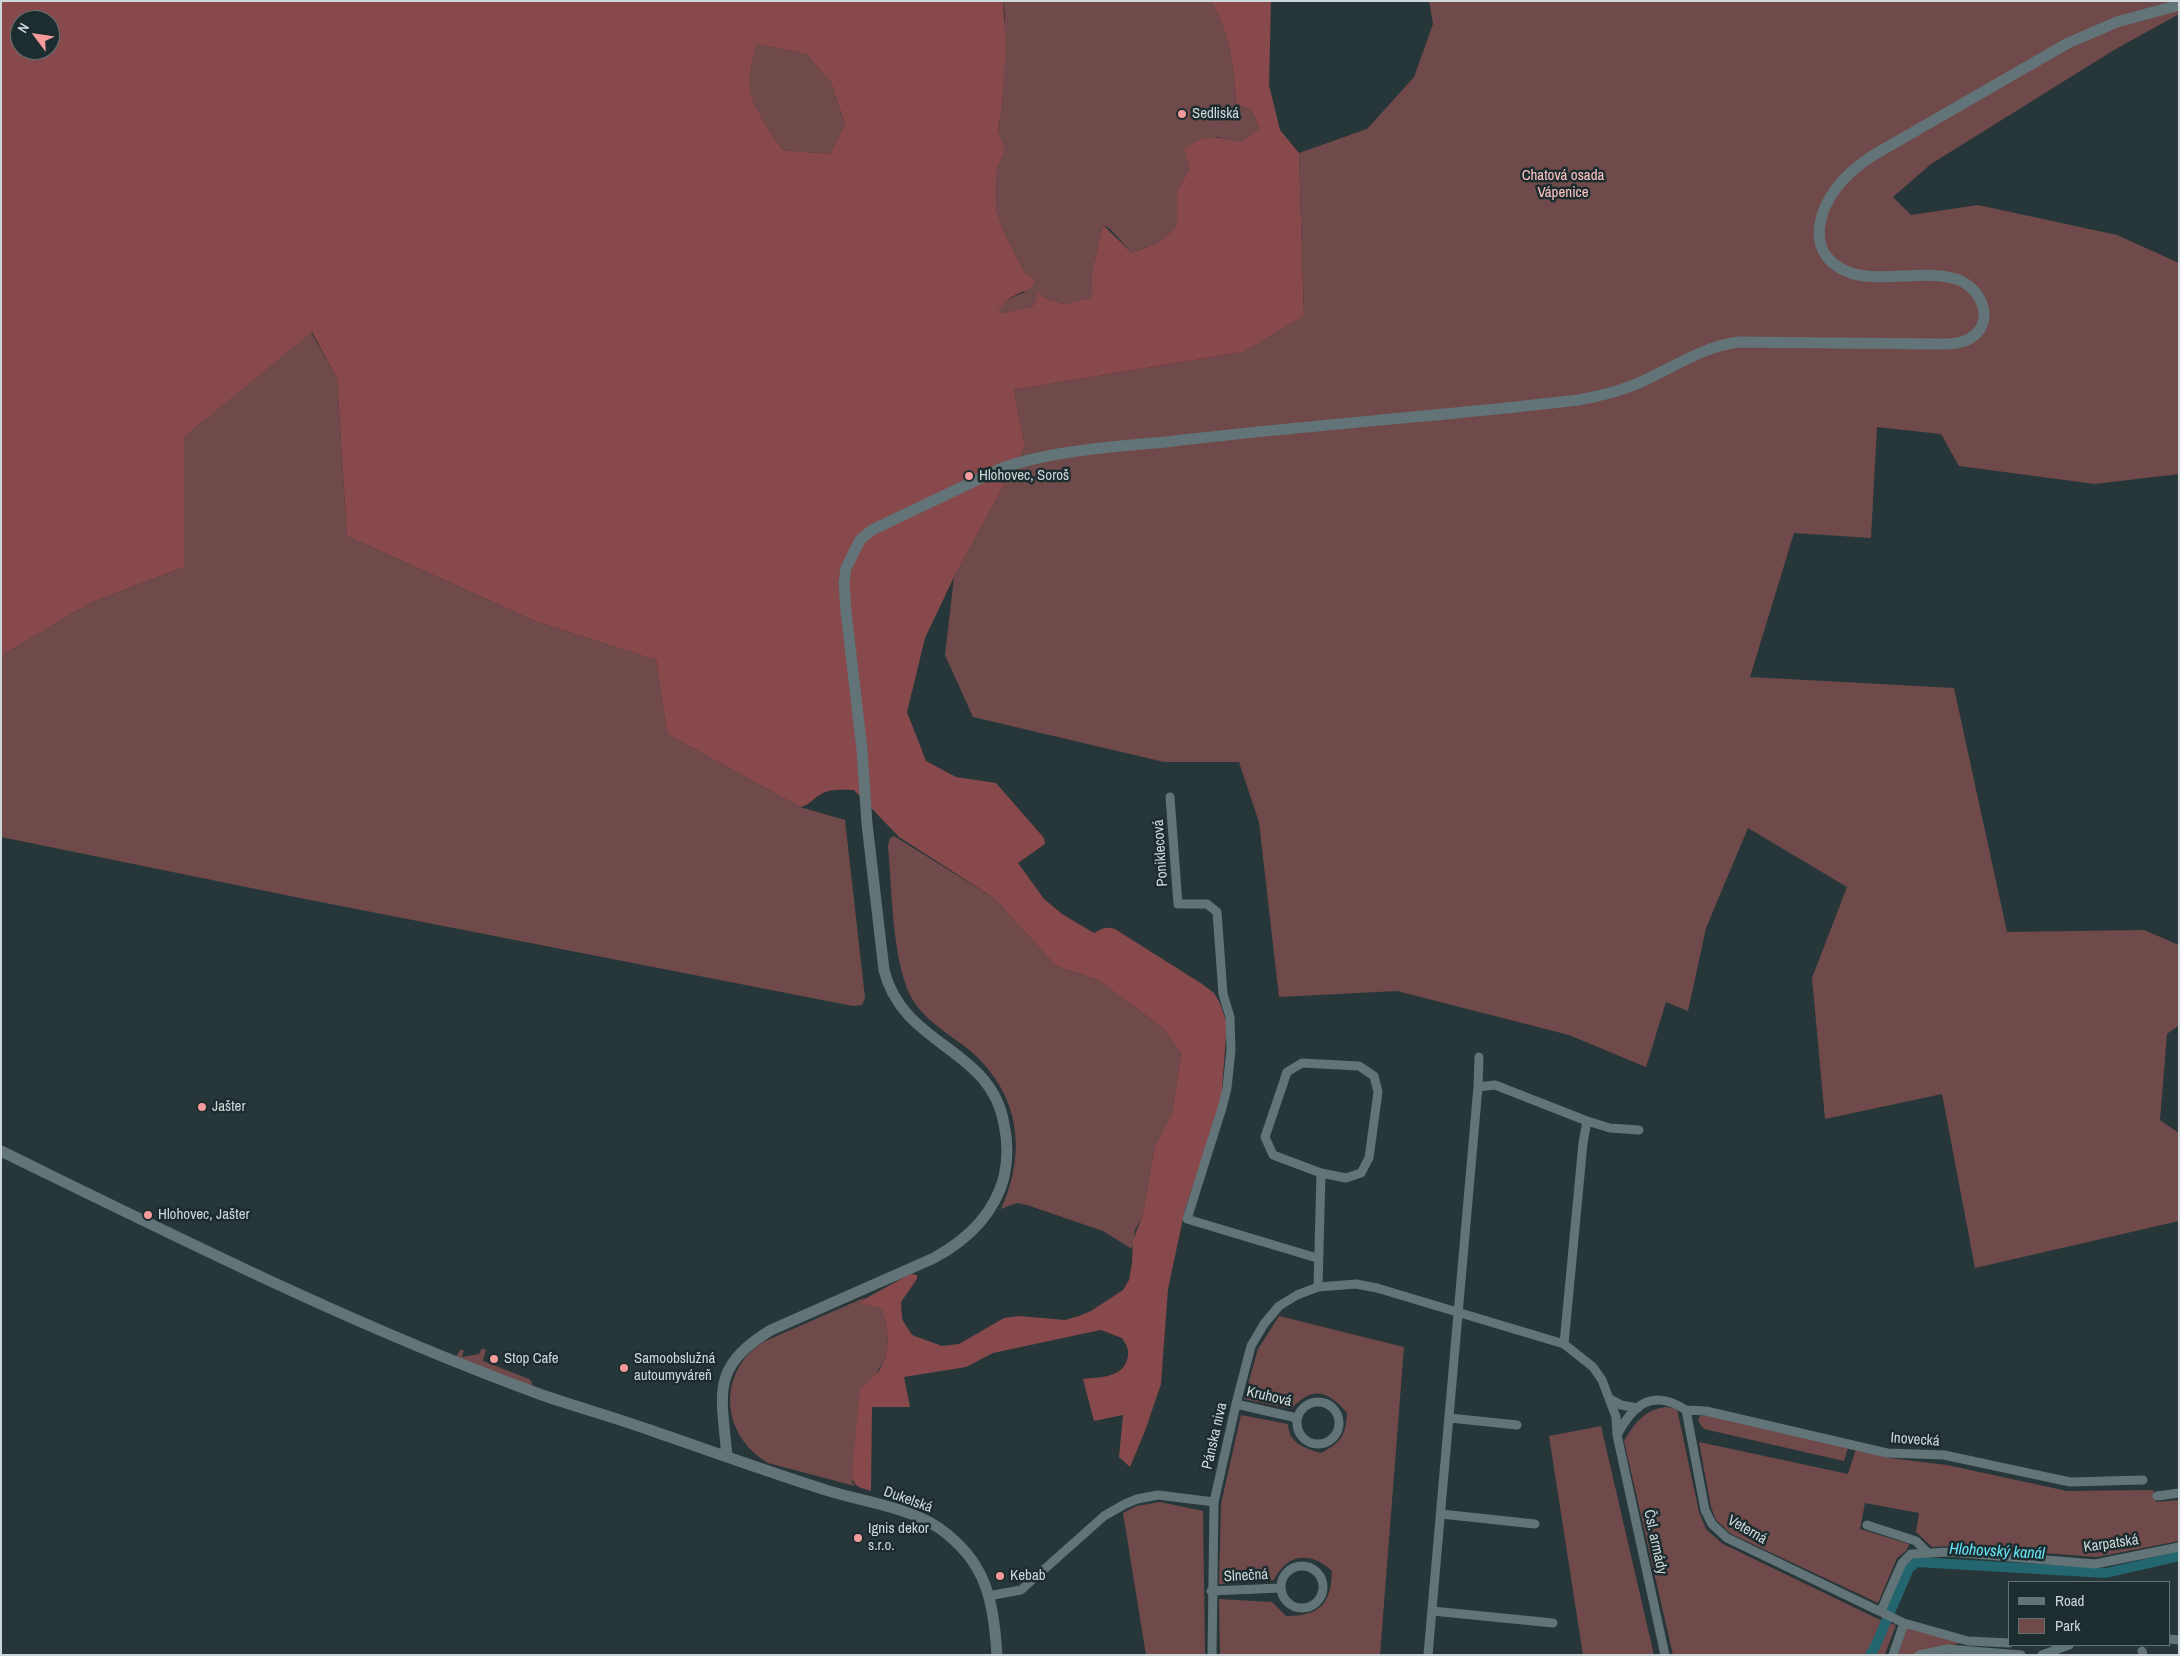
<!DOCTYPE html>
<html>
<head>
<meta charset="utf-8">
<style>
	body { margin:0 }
	#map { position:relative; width:2180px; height:1656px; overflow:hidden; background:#273739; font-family:"Archivo Narrow",sans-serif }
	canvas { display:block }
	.frame { position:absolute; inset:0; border:2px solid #ced7d9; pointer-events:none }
	.legend { position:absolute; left:2008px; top:1581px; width:162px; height:65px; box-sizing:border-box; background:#1d2d2f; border:1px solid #647173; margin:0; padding:6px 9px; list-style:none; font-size:15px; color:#ced7d9 }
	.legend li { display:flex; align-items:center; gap:10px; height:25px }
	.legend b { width:25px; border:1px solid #647173 }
	.north { position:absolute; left:10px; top:10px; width:50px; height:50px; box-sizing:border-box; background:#1d2d2f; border:1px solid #647173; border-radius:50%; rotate:301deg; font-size:14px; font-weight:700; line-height:20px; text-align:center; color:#ced7d9 }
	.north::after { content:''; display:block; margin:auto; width:18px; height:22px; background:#f59b9c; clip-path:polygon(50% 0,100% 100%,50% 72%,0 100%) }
</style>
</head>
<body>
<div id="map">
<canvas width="2180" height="1656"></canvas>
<div class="frame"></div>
<ul class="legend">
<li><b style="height:6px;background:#627477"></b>Road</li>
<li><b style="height:14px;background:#704a4a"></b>Park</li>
</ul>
<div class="north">N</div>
</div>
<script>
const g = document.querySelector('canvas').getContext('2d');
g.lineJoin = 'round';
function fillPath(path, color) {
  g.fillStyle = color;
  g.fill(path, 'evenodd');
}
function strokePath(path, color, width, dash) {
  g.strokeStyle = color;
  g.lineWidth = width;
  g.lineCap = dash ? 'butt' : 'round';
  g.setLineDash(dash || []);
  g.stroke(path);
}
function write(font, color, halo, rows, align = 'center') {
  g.font = font + ' "Archivo Narrow",sans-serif';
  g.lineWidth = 5;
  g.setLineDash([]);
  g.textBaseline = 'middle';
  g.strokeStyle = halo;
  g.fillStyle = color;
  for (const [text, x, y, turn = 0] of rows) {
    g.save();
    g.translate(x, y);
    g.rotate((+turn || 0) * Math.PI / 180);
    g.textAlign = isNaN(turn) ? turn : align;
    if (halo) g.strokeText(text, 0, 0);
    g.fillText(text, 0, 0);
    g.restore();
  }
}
fillPath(new Path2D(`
	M 1003,1 L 1210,1 C 1230,31 1234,68 1236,104 L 1252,110 L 1259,128 L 1242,142 L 1216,137 L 1190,168 L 1177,191 L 1177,226 L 1161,241 L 1132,253 L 1110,229 L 1103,225 L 1091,276 L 1093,297 L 1065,304 L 1042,297 L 1036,300 L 1033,306 L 1002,313 L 997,310 C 1006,301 1012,296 1024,293 L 1031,276 L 1025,273 L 1003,230 L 996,208 L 997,168 L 1006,150 L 998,133 L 1002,107 L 1005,14 Z
	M 1429,1 L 2179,1 L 2179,14 L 2114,50 L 1931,164 L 1893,197 L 1911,215 L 1978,205 L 2117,235 L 2179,263 L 2179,474 L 2095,484 L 1959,466 L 1941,434 L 1877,427 L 1871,538 L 1794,533 L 1750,677 L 1954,688 L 2007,932 L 2144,930 L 2179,945 L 2179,1025 L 2167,1034 L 2160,1120 L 2179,1133 L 2179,1221 L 1975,1268 L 1942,1094 L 1825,1119 L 1812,978 L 1847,887 L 1748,828 L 1706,928 L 1688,1011 L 1666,1002 L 1646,1067 L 1569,1035 L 1397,991 L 1279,997 L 1259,822 L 1239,762 L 1164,762 L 973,717 L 945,655 L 954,577 L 1025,447 L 1014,390 L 1244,352 L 1304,316 L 1299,153 L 1367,129 L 1414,77 L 1433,24 Z
	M 757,44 L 806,54 L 831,82 L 845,126 L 830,154 L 783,150 C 773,134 758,117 751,99 C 746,86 753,57 757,44 Z
	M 311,332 L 337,379 L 347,536 L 537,622 L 656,660 L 667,734 L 800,807 L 845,820 L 865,998 L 862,1005 L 853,1006 L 300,898 L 1,837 L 1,656 L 90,603 L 184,567 L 184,437 Z
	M 894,836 L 994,898 L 1056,966 L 1098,980 L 1163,1028 L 1181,1053 L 1172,1115 L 1155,1146 L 1142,1217 L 1135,1230 L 1132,1249 L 1103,1231 L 1027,1205 L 1017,1203 L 1001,1209 C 1028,1151 1019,1091 968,1049 C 948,1033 922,1019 910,995 C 892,957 892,889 888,846 L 890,838 Z
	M 866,1297 L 862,1300 L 862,1304 L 879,1308 L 882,1311 L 886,1323 L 888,1342 L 885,1358 L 875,1376 L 852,1482 L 855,1486 L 768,1463 C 721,1435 716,1373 763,1342 Z
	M 1279,1316 L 1404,1347 L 1380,1655 L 1220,1655 L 1219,1599 L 1272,1602 L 1286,1616 C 1320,1616 1331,1604 1332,1571 C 1311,1551 1287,1553 1274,1580 L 1219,1584 L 1221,1504 L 1241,1415 L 1288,1424 C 1289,1444 1305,1448 1321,1453 C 1341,1443 1346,1435 1347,1413 C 1327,1390 1313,1386 1291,1409 L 1244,1399 L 1258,1349 Z
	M 482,1348 L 486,1350 L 483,1361 L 529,1379 L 532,1382 L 532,1387 L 456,1357 L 460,1350 L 464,1350 L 462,1357 L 479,1354 Z
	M 1666,1407 L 1677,1409 L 1699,1512 L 1706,1529 L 1723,1544 L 1878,1619 L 1896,1625 L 1885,1654 L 1673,1655 L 1624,1441 C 1635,1423 1644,1410 1666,1407 Z
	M 1704,1415 L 1848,1448 L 1844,1461 L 1704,1429 L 1698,1421 L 1700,1416 Z
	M 1601,1426 L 1654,1655 L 1583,1655 L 1549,1436 Z
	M 1699,1442 L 1848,1474 L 1856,1449 L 1889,1458 L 1947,1465 L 2067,1491 L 2153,1490 L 2156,1502 L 2179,1500 L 2179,1541 L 2097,1557 L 1951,1546 L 1932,1547 L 1916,1532 L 1919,1513 L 1865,1503 L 1860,1529 L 1909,1544 L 1907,1550 L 1897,1558 L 1878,1603 L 1731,1534 L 1716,1520 L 1711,1507 Z
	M 1160,1502 L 1203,1511 L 1205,1655 L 1146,1655 L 1123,1513 L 1137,1506 Z
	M 1904,1623 L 1968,1641 L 1913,1655 L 1893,1655 Z`), '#704a4a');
fillPath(new Path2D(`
	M 1,1 L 1003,1 L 1006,44 L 1002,107 L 998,132 L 1006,150 L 997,168 L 996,208 L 1003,230 L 1025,273 L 1031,276 L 1035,283 C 1028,291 1023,291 1014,296 C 1007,299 1003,305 998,310 L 1002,313 L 1033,306 L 1039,292 L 1042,297 L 1065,304 L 1092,297 L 1091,276 L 1103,225 L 1132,253 L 1161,241 L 1177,226 L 1177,191 L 1190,168 L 1184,150 C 1203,133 1219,137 1242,142 L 1259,128 L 1252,110 L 1236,104 C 1234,68 1230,31 1210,1 L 1271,1 L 1269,85 L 1280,130 L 1299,153 L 1304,316 L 1244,352 L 1014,390 L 1025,447 L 954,577 L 925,638 L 907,712 L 926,761 L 956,777 L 996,783 L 1044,838 L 1045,844 L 1018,863 L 1044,899 L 1062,914 L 1094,933 C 1101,929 1106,926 1115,929 L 1202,984 L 1214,993 L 1220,1003 L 1227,1024 L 1221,1103 L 1185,1209 L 1168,1289 L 1161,1384 L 1145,1431 L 1130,1467 L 1119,1457 L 1123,1415 L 1094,1421 L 1083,1379 C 1100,1377 1125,1378 1128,1356 C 1129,1349 1126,1344 1122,1338 L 1101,1330 L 1091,1332 L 993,1353 L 966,1367 L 904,1377 L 910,1407 L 872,1407 L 871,1491 C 859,1487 853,1487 852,1474 L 860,1389 L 879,1371 L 885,1358 L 888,1342 L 886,1323 L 882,1311 L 879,1308 L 862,1304 L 861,1301 L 910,1274 L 917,1275 L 917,1279 L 901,1302 L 902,1319 L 912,1335 L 942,1346 L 959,1344 L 1004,1318 L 1019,1316 L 1065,1320 L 1079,1316 L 1091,1311 L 1123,1290 L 1129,1280 L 1132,1263 L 1133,1240 L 1142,1217 L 1155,1146 L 1172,1114 L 1181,1053 L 1163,1028 L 1098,980 L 1056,966 L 994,898 L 899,837 L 854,790 C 841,790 829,788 818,796 C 811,801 809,805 800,807 L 667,734 L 656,660 L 537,622 L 347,536 L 337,379 L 312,332 L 184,437 L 184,567 L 90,603 L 1,656 ZM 20,20 L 50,20 L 50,50 L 20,50 ZM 757,44 L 806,54 L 831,82 L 845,125 L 830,154 L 783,150 C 772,134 759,117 752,99 C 746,86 753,57 757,44 Z`), '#87494b');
strokePath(new Path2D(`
	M 1870,1655 L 1875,1647 L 1909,1568 L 1917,1562 L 2106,1573 L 2179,1556`), '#236670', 10);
strokePath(new Path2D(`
	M 1170,797 L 1178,904 L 1207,904 L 1217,912 L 1223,994 L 1230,1017 L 1231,1050 L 1227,1088 L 1222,1108 L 1187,1219 L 1317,1258
	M 1302,1063 L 1359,1066 L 1374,1076 L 1378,1092 L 1369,1158 L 1361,1173 L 1346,1178 L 1321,1173 L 1273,1155 L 1265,1137 L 1287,1072 Z
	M 1478,1087 L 1479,1057
	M 1587,1121 L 1610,1128 L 1639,1130
	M 1318,1287 L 1356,1284 L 1377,1288 L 1564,1344 L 1593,1367 L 1602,1380 L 1616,1417 L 1617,1435 L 1665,1655
	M 1610,1399 L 1621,1405 L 1638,1408
	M1297 1423a21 21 0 1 1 42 0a21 21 0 1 1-42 0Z
	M 1236,1404 L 1297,1418
	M 1686,1410 L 1706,1411 L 1887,1453 L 1944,1455 L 2070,1482 L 2143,1480
	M 1450,1418 L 1517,1425
	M 1617,1435 C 1634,1403 1653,1389 1686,1410 L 1705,1510 L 1712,1524 L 1727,1538 L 1904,1623 L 1968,1641 L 2009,1643
	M 2157,1496 L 2179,1493
	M 1441,1514 L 1535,1524
	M 1867,1525 L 1916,1541 L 1928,1553
	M1281 1587a21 21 0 1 1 42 0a21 21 0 1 1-42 0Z
	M 1211,1591 L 1281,1588
	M 988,1596 L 1021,1590 L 1104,1516 L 1125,1504 L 1137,1499 L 1158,1495 L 1214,1502
	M 1432,1611 L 1553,1623
	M 1881,1611 L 1902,1563 L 1911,1554 L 1949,1552 L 2095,1564 L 2179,1547
	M 2169,1639 L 2179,1640
	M 2142,1651 L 2143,1655
	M 1212,1655 L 1214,1502 L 1236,1404 L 1251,1346 L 1264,1324 L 1279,1306 L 1297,1295 L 1318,1287 L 1321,1173
	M 1428,1655 L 1478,1087 L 1495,1085 L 1587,1121 L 1583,1143 L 1564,1344
	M 1893,1655 L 1904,1623
	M 1919,1655 L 1948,1649 L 2021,1655
	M 2042,1655 L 2069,1645`), '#627477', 9);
strokePath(new Path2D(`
	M 1,1151 C 179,1238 356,1327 542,1395 C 577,1407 613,1417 647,1429 C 708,1450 768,1472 829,1491 C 865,1502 908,1507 939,1528 C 987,1562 993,1600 997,1655
	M 727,1457 C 722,1395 709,1367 771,1330 L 934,1258 C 967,1240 994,1215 1004,1177 C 1008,1159 1008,1142 1004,1124 C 991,1047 903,1047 884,970 L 867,824 L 862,750 L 846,611 L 844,583 L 846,568 L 860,540 L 872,530 L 1002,468 C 1057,449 1117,447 1174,441 C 1309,425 1444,416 1578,400 C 1600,396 1621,391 1641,382 C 1674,367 1702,347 1738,342 L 1939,344 C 1949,344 1960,344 1969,339 C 1996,324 1983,290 1959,280 C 1919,265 1857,294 1827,257 C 1820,248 1818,236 1820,224 C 1825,195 1848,172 1872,156 L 2068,43 L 2117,22 L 2179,5`), '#627477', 11);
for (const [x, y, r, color] of [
	[1182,114,5,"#f59b9c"],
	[969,476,5,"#f59b9c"],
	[202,1107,5,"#f59b9c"],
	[148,1215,5,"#f59b9c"],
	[494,1359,5,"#f59b9c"],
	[624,1368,5,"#f59b9c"],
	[858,1538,5,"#f59b9c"],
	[1000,1576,5,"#f59b9c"]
]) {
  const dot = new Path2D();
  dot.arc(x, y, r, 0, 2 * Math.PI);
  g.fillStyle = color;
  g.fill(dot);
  strokePath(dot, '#1d2d2f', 2);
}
write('15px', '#ced7d9', '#1d2d2f', [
	["Sedliská",1192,114],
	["Hlohovec, Soroš",979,476],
	["Jašter",212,1107],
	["Hlohovec, Jašter",158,1215],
	["Stop Cafe",504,1359],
	["Samoobslužná",634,1359],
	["autoumyváreň",634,1376],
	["Ignis dekor",868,1529],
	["s.r.o.",868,1546],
	["Kebab",1010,1576]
], 'left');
write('15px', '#ffc3c3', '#1d2d2f', [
	["Chatová osada",1563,176],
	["Vápenice",1563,193]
]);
write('15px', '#ced7d9', '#1d2d2f', [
	["Poniklecová",1161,853,-94],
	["Kruhová",1269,1397,13],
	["Pánska niva",1215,1436,-77],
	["Inovecká",1915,1440,4],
	["Dukelská",908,1500,20],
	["Veterná",1747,1530,30],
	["Čsl. armády",1655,1542,78],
	["Karpatská",2111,1544,-8],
	["Slnečná",1246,1576,-3]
]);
write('italic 16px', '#64e3f6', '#1d2d2f', [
	["Hlohovský kanál",1997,1552,3]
]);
</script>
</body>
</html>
